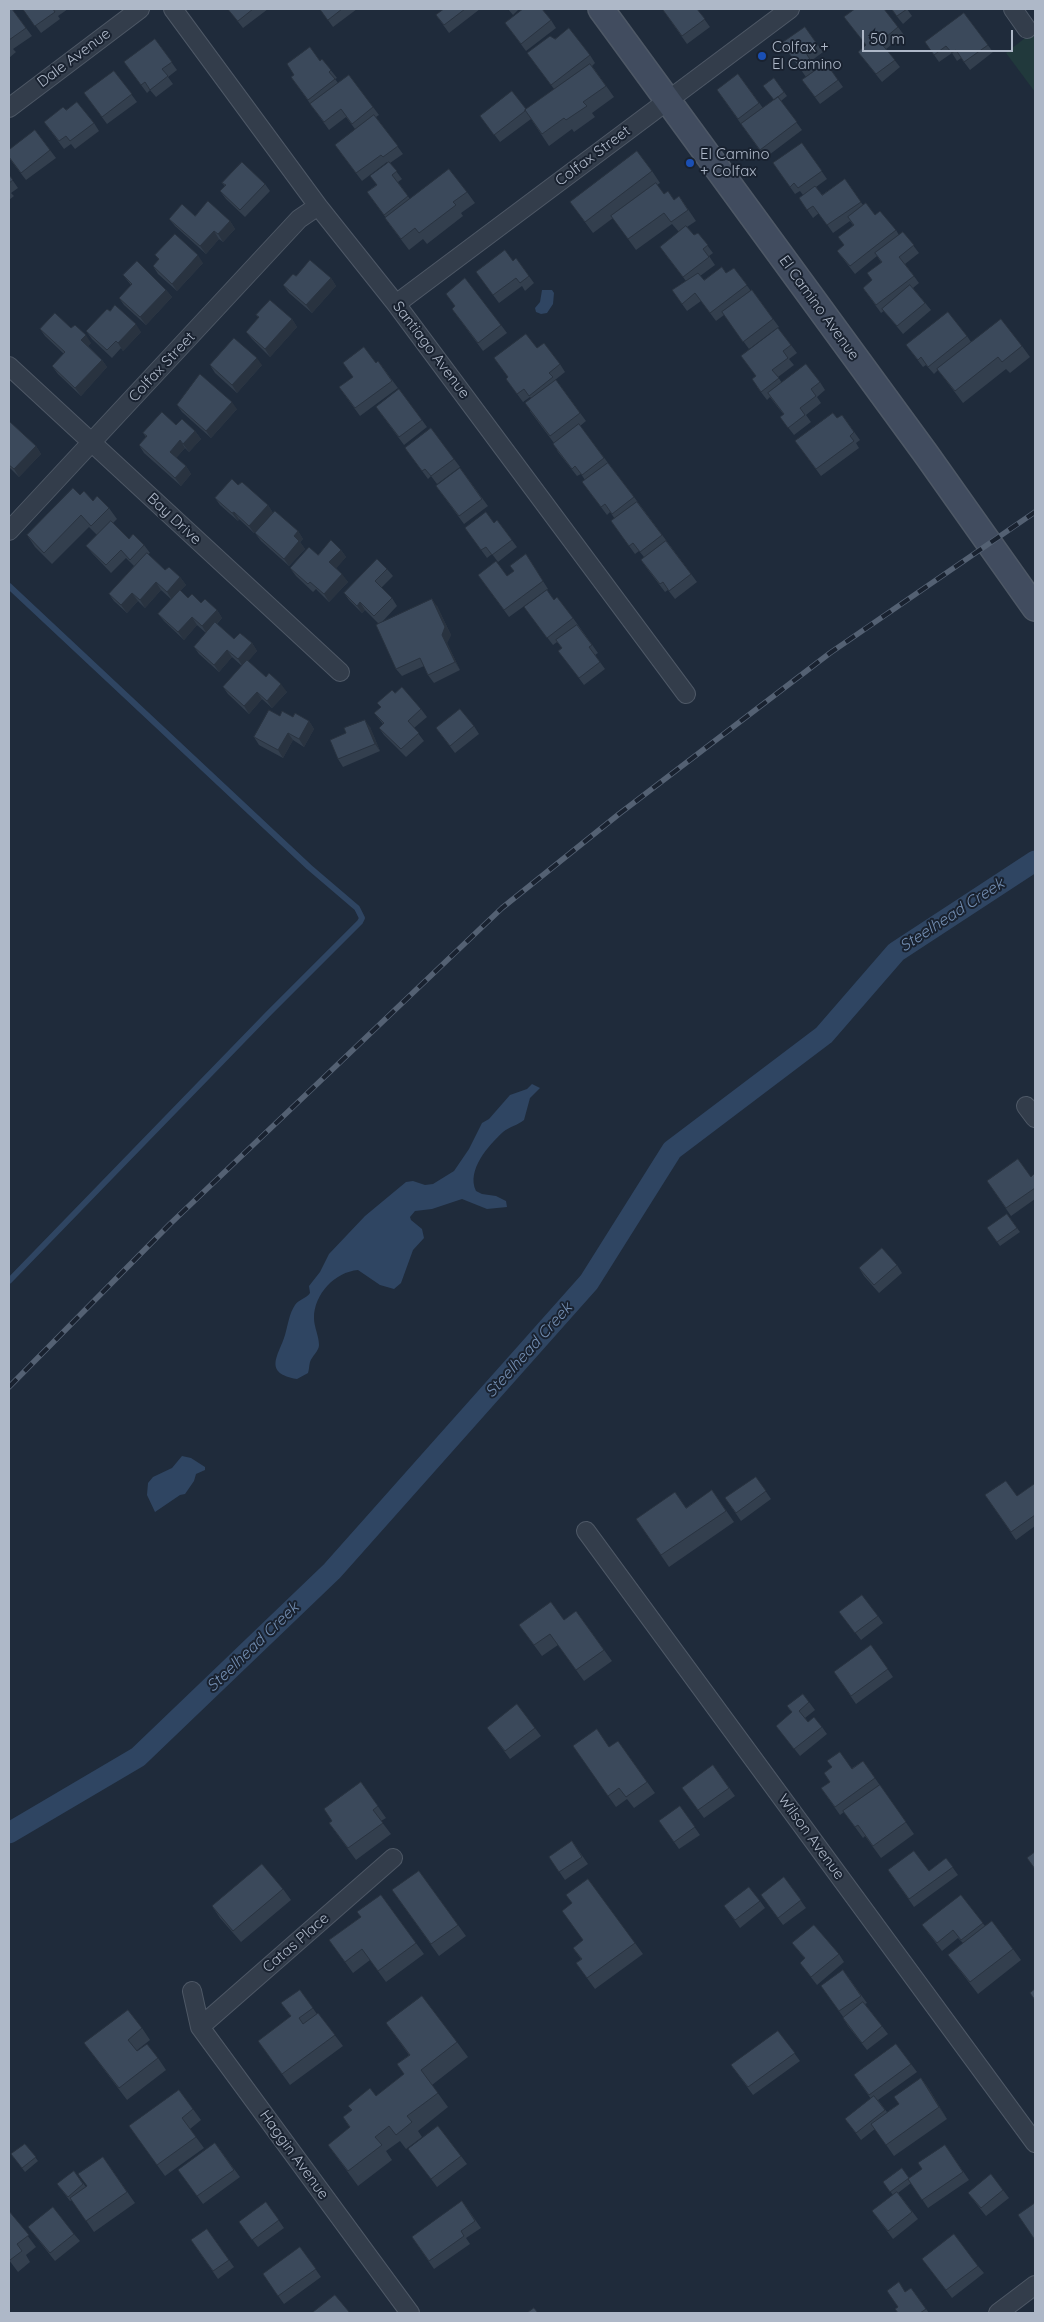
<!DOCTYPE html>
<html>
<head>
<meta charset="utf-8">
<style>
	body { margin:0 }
	#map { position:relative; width:1044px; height:2322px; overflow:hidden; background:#1f2b3b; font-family:Quicksand,sans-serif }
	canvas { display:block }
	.frame { position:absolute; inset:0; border:10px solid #aeb8c8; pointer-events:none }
	.scale { position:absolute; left:862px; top:30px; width:151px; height:22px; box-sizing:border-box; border:2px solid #aeb8c8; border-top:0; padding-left:6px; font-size:15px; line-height:18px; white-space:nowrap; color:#aeb8c8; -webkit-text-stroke:4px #192230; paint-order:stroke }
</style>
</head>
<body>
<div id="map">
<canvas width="1044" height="2322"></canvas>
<div class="frame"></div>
<div class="scale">50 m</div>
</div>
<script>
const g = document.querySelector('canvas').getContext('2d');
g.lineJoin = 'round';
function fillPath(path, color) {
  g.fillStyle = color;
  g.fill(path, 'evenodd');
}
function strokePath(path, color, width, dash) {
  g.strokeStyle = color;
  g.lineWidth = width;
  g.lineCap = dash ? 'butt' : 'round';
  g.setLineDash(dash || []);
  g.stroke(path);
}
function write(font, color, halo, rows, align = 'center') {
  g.font = font + ' Quicksand,sans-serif';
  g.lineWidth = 4;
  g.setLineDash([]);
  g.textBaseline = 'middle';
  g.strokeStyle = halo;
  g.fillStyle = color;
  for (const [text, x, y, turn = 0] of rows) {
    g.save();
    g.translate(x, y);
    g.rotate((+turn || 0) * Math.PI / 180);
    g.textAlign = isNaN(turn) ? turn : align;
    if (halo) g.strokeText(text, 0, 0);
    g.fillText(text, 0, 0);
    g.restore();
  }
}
fillPath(new Path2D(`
	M 1035,30 L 1035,92 L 1006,53 Z`), '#21393c');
fillPath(new Path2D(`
	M 542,290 L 552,290 L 554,293 L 553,304 L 547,313 L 541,314 L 536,312 L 535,308 L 540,302 Z
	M 532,1084 L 540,1088 L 530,1098 L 524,1120 C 518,1125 509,1127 503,1132 C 489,1145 466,1170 476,1191 L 482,1194 L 496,1196 L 506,1201 L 507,1207 L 487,1209 L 462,1199 L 432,1209 L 415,1211 L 410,1217 L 411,1220 L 422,1229 L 424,1238 L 413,1250 L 401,1283 L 394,1289 L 380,1285 L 358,1270 C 335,1272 314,1294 314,1318 C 314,1327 319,1336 319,1345 C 319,1351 312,1356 310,1362 C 309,1366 309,1370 308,1373 L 297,1379 C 262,1373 279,1355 285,1335 C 288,1325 289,1314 295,1305 C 299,1299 306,1299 310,1293 L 309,1286 L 320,1272 L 329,1254 L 365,1216 L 406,1182 L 413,1181 L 425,1185 L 433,1184 L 454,1171 L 469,1149 L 482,1123 L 489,1119 L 510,1095 L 527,1089 Z
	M 182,1456 L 191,1458 L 205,1467 L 205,1470 L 196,1474 L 194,1481 L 185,1494 L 180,1495 L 155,1512 L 147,1495 L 148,1483 L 153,1477 L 172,1468 Z`), '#2f4562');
strokePath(new Path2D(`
	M 9,586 L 309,867 L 357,908 L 362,918 L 360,922 L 269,1013 L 9,1281`), '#2f4562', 6);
strokePath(new Path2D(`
	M 9,1833 L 138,1757 L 332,1571 L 589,1282 L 672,1150 L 824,1035 L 896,952 L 1035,861`), '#2f4562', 21);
const street = new Path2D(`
	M 173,9 L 318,206 L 396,304 L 686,694
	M 1013,9 L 1027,29
	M 9,108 L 140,9
	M 396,304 L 790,9
	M 9,366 L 340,672
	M 9,531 L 299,219 L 318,206
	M 1026,1106 L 1035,1118
	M 586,1531 L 1035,2143
	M 192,1991 L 200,2027 L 410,2313
	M 200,2027 L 393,1858
	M 998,2313 L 1035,2285`);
const secondary = new Path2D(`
	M 601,9 L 926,454 L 1035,608`);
strokePath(street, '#4e5866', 20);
strokePath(secondary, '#4e5866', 28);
strokePath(street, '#333d4b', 18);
strokePath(secondary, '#414c5f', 25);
const rail = new Path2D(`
	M 9,1387 L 170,1224 L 502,908 L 619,814 L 830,653 L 1035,512`);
strokePath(rail, '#546173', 5.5);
strokePath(rail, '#192230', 4, [11]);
fillPath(new Path2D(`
	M 9,9 L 12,9 L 32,36 L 13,49 L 16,52 L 9,58 Z
	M 23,9 L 68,9 L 58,16 L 60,19 L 41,33 Z
	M 228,9 L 268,9 L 243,28 Z
	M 320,9 L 357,9 L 333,27 Z
	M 444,9 L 480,9 L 449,33 L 436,15 Z
	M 508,9 L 519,9 L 513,15 Z
	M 697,9 L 710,27 L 687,44 L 663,10 Z
	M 891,9 L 907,9 L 912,16 L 903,24 Z
	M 964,13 L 993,52 L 970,70 L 961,58 L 957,61 L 952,53 L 939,62 L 925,42 Z
	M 844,17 L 898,27 L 904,35 L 886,49 L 900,67 L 882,82 L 858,52 L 866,45 Z
	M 551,20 L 556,28 L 526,51 L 505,23 Z
	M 805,27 L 823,52 L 811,61 L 817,69 L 806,77 L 782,43 Z
	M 155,39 L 177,70 L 168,77 L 173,84 L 156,97 L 150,90 L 147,93 L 124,62 Z
	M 590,55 L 595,63 L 592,66 L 614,97 L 592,113 L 595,117 L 574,132 L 572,129 L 549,146 L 531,119 L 500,142 L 480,116 L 526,109 L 554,89 L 533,61 Z
	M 322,59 L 337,78 L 335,79 L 338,83 L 373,107 L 379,115 L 376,117 L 403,154 L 390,163 L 402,179 L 398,182 L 410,199 L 467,192 L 475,203 L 461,213 L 463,216 L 427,244 L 423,239 L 409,250 L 393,229 L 385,218 L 386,218 L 367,192 L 376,185 L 387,163 L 387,162 L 362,181 L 340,152 L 355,129 L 346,117 L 329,130 L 291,77 Z
	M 826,63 L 843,87 L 820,104 L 802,80 Z
	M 114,71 L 137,102 L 107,124 L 84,93 Z
	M 738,74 L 763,108 L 774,100 L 774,78 L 787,96 L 781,101 L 802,130 L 765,158 L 717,90 Z
	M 66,110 L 94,123 L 99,131 L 75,149 L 71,144 L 64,149 L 44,122 Z
	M 35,130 L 56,158 L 26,180 L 9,158 Z
	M 802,143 L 827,179 L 816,187 L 822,195 L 845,179 L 863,205 L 875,215 L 896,230 L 899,235 L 903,232 L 919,253 L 905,264 L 919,283 L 913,288 L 931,310 L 903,334 L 884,311 L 881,313 L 863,288 L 872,280 L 881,262 L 877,256 L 855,274 L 837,251 L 844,245 L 853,225 L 850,221 L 833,233 L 819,213 L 813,218 L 799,198 L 803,195 L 800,191 L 795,194 L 773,163 Z
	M 652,171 L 660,183 L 657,185 L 664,194 L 674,200 L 679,196 L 696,221 L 687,227 L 694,235 L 698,233 L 713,253 L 709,256 L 715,265 L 700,276 L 704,280 L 726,273 L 734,268 L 751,291 L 752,290 L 779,327 L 749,349 L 724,315 L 716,321 L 701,301 L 687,311 L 672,290 L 686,281 L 665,254 L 679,232 L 672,224 L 636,250 L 613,218 L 593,233 L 570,202 Z
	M 9,175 L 18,188 L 11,193 L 14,196 L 9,200 Z
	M 222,183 L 265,184 L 270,191 L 245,217 L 226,199 L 220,191 L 225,186 Z
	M 195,216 L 230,221 L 235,229 L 223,242 L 219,239 L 206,254 L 175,226 L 169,219 Z
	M 155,255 L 203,263 L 177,291 L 158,274 L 153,266 L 159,260 Z
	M 516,258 L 534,283 L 525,291 L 522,286 L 499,303 L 476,272 L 513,261 Z
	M 123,275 L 166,290 L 172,297 L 146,325 L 124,305 L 119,298 L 131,285 Z
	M 331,278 L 336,286 L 312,313 L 289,293 L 283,285 Z
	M 446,294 L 501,325 L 507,333 L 483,351 L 452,309 L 455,306 Z
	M 110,311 L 141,332 L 123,351 L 121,348 L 112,358 L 92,339 L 86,331 Z
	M 256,315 L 292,319 L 297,327 L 270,357 L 252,339 L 246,332 L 259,318 Z
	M 71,328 L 91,343 L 88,346 L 102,360 L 107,367 L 81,396 L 58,374 L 52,366 L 64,354 L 45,336 L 40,329 Z
	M 967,336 L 971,342 L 1022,346 L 1030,357 L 1010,373 L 1006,369 L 963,403 L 938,370 L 934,374 L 926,365 L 923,367 L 906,345 Z
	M 791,345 L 797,353 L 789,359 L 794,365 L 778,377 L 782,383 L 820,382 L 825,390 L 817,397 L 821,403 L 806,415 L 811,422 L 794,435 L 780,417 L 784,415 L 770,397 L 767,400 L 757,387 L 756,376 L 741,356 Z
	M 537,348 L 560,364 L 565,372 L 555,380 L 556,380 L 586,421 L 580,426 L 634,497 L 697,582 L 675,599 L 668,590 L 665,592 L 646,567 L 641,560 L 644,557 L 639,551 L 635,554 L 611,521 L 615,519 L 610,512 L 607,515 L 588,490 L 585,480 L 581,474 L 577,476 L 558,452 L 554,443 L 530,411 L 531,398 L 530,397 L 523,402 L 506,379 L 508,377 L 494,358 Z
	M 378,361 L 398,388 L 360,416 L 339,387 Z
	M 210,365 L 262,365 L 237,393 L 215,373 Z
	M 177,405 L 237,409 L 211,438 L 182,412 Z
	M 376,407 L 422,420 L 427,427 L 404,445 Z
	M 842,415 L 860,440 L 856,443 L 859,448 L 821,476 L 795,441 L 837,418 Z
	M 9,421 L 36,446 L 41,454 L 19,477 L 9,467 Z
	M 176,425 L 195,431 L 201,439 L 189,452 L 185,448 L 176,458 L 186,466 L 191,474 L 181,486 L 144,453 L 139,445 L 146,437 L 143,433 Z
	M 405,448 L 454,459 L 460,467 L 437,484 L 431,476 L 428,479 Z
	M 460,468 L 488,506 L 464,524 L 436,486 Z
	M 238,485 L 268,505 L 273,513 L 254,533 L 239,519 L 238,521 L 220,505 L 215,498 Z
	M 80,495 L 109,508 L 117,519 L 113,523 L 129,539 L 144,545 L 150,553 L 148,554 L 165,570 L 180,577 L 186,585 L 180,591 L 188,598 L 201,603 L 217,610 L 222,618 L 217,624 L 234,639 L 252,643 L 257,651 L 248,661 L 266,677 L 287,692 L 272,708 L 262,699 L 249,714 L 228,694 L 223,687 L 242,666 L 232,657 L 219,672 L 199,654 L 194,647 L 206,633 L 197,625 L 184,640 L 164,621 L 158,614 L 171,599 L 161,590 L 145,608 L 138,601 L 127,613 L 114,601 L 109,594 L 134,566 L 126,558 L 111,573 L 92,553 L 86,546 L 97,535 L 89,527 L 52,564 L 35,547 L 27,535 Z
	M 497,520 L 517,547 L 498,562 L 492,554 L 487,558 L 465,528 L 494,523 Z
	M 298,531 L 303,539 L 300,542 L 305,549 L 289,566 L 261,541 L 255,533 Z
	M 341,550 L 346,557 L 336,568 L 348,582 L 329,602 L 316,589 L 313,592 L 296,576 L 290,568 L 318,555 Z
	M 531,562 L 548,589 L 509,617 L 478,575 L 507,576 Z
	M 387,569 L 393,576 L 381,588 L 392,598 L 397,606 L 381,623 L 437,606 L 451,635 L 447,643 L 460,670 L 434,683 L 428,675 L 424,666 L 402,676 L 396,669 L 379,624 L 365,610 L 362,613 L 349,600 L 344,593 Z
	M 554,600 L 573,618 L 598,653 L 595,655 L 605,669 L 584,685 L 564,658 L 562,648 L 557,642 L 553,645 L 530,615 Z
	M 395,693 L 421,709 L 427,717 L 414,728 L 424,741 L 406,757 L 384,735 L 379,728 L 383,724 L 374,713 L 381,707 L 377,703 Z
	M 280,716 L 293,717 L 309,721 L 314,729 L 304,747 L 293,740 L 283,758 L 259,745 L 254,737 Z
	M 474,726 L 479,734 L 455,753 L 436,728 Z
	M 370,727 L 380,751 L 343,767 L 338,759 L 346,733 Z
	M 1035,1176 L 1035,1199 L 1011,1216 L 987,1181 L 1031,1177 Z
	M 1007,1214 L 1020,1232 L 1000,1246 L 987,1228 Z
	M 897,1265 L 902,1273 L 879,1293 L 864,1276 L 859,1268 Z
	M 756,1477 L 771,1499 L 741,1521 L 725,1498 Z
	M 1035,1486 L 1035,1526 L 1016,1540 L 985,1495 L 1017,1496 Z
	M 712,1490 L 734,1522 L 669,1567 L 636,1519 L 686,1508 Z
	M 576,1611 L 612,1661 L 584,1681 L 558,1645 L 542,1656 L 519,1625 L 564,1620 Z
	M 839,1612 L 878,1616 L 883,1623 L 861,1640 Z
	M 871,1645 L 893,1677 L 856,1704 L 834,1672 Z
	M 809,1702 L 815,1710 L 805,1718 L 808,1722 L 822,1727 L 827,1734 L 800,1756 L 776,1726 L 792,1713 L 787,1706 Z
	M 487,1728 L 535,1728 L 541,1736 L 510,1759 Z
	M 618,1741 L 655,1793 L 634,1808 L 627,1799 L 616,1807 L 573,1746 L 609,1747 Z
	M 863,1761 L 914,1834 L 881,1858 L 865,1836 L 863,1838 L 844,1812 L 840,1815 L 821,1788 Z
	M 713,1765 L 735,1796 L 704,1818 L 682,1788 Z
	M 361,1782 L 386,1818 L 381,1821 L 391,1834 L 356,1860 L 329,1823 L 332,1821 Z
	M 680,1806 L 700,1835 L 679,1849 L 659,1821 Z
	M 572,1841 L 588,1864 L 565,1880 L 549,1857 Z
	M 946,1858 L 958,1875 L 914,1907 L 888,1870 L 929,1871 Z
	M 419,1871 L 466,1936 L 439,1956 L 392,1890 Z
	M 784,1877 L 806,1908 L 783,1925 L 761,1895 Z
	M 283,1889 L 291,1900 L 241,1942 L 220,1918 L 212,1906 Z
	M 381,1895 L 424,1954 L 386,1982 L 370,1960 L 353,1973 L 329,1940 L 361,1917 Z
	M 961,1895 L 985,1926 L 1013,1949 L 1021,1960 L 978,1994 L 948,1955 L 963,1943 L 958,1938 L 942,1951 L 922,1925 Z
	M 760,1901 L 765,1908 L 740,1928 L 724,1906 Z
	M 635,1943 L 643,1954 L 595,1989 L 576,1963 L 581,1959 L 573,1948 Z
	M 792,1943 L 839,1954 L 844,1962 L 817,1985 L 800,1963 L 805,1959 Z
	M 843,1970 L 867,2003 L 865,2004 L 888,2034 L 867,2050 L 848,2026 L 843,2018 L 844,2018 L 821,1986 Z
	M 300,1990 L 317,2014 L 318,2013 L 343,2046 L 290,2085 L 266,2052 L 291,2017 L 281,2003 Z
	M 386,2023 L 457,2042 L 468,2057 L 432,2085 L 448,2107 L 418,2131 L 422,2137 L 406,2149 L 400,2141 L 386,2151 L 392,2160 L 358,2186 L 328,2145 L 350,2128 L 343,2117 L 352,2111 L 348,2106 L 376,2096 L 404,2074 L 397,2064 L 409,2055 Z
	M 142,2028 L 150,2040 L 136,2051 L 158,2058 L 166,2070 L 127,2100 L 84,2043 Z
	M 778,2031 L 800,2061 L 753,2095 L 731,2065 Z
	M 896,2044 L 917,2072 L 878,2100 L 887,2112 L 899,2104 L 921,2078 L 929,2089 L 947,2119 L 894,2156 L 875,2129 L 861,2140 L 845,2119 L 871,2099 L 854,2075 Z
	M 179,2090 L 201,2120 L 190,2129 L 204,2148 L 165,2176 L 129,2126 Z
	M 215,2143 L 240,2177 L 203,2204 L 178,2170 Z
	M 25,2144 L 38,2161 L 25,2172 L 11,2154 Z
	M 945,2145 L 969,2180 L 928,2208 L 911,2183 L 898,2193 L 918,2219 L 893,2239 L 872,2211 L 893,2195 L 883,2182 L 909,2178 L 922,2169 Z
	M 414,2156 L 461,2156 L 467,2164 L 437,2187 Z
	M 103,2157 L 135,2203 L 94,2232 L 72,2200 L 70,2201 L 57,2184 L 74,2171 L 86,2187 Z
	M 1003,2190 L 1009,2198 L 986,2216 L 968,2193 Z
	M 462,2201 L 481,2228 L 466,2238 L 470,2244 L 434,2269 L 412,2237 Z
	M 266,2202 L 284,2228 L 258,2247 L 239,2222 Z
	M 9,2211 L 36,2247 L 26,2255 L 30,2262 L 18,2272 L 9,2260 L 9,2261 Z
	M 28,2227 L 74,2234 L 80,2241 L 55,2261 Z
	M 207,2229 L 234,2267 L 218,2279 L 191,2240 Z
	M 300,2247 L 321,2277 L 284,2304 L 263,2274 Z
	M 922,2259 L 978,2266 L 984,2273 L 952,2298 Z
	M 911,2288 L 929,2313 L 898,2313 L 898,2307 L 905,2292 Z`), '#333f4e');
fillPath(new Path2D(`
	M 230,221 L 235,229 L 223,242 L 218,234 Z
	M 214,231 L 219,239 L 206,254 L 200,246 Z
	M 198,255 L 203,263 L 177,291 L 172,284 Z
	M 331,278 L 336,286 L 312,313 L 306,305 Z
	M 166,290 L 172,297 L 146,325 L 140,317 Z
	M 292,319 L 297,327 L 270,357 L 265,349 Z
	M 136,324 L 141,332 L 123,351 L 118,343 Z
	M 86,335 L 91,343 L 87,348 L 81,340 Z
	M 257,358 L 262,365 L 237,393 L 232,385 Z
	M 102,360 L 107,367 L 81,396 L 75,388 Z
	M 232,402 L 237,409 L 211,438 L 206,431 Z
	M 195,431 L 201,439 L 189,452 L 183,444 Z
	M 180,440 L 185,448 L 175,459 L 170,452 Z
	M 36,446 L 41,454 L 19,477 L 14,469 Z
	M 186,466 L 191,474 L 181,486 L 175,478 Z
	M 268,505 L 273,513 L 254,533 L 249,526 Z
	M 234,512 L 239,519 L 238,521 L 232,513 Z
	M 298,531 L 303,539 L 300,542 L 305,549 L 289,566 L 284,559 L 294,536 Z
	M 341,550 L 346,557 L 335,570 L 329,562 Z
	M 342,574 L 348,582 L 329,602 L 324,594 Z
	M 180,577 L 186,585 L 172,600 L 167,592 Z
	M 156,582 L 161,590 L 145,608 L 140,600 Z
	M 132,593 L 138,601 L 127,613 L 121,605 Z
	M 432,599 L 437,606 L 451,635 L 447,643 L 460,670 L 455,662 L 442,635 Z
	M 360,602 L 365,610 L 362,613 L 357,606 Z
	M 217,610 L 222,618 L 207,634 L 202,626 Z
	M 192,617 L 197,625 L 184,640 L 178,632 Z
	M 252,643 L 257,651 L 243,667 L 238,659 Z
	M 227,650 L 232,657 L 219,672 L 214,665 Z
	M 281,684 L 287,692 L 272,708 L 267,701 Z
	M 257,692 L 262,699 L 249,714 L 244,706 Z
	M 365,720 L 370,727 L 380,751 L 375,744 Z
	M 309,721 L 314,729 L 304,747 L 299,739 Z
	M 288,733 L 293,740 L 283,758 L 278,750 Z
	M 921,2078 L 929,2089 L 947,2119 L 939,2107 Z`), '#293340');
const building = new Path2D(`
	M 9,9 L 12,9 L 26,28 L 9,40 Z
	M 23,9 L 53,9 L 55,12 L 35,26 Z
	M 228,9 L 253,9 L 238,21 Z
	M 320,9 L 342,9 L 328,20 Z
	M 444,9 L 465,9 L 444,25 L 436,15 Z
	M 523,9 L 542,9 L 551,20 L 521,44 L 505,23 Z
	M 665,9 L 697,9 L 705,19 L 682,36 L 663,10 Z
	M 855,9 L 884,9 L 898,27 L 880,42 L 895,60 L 876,74 L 858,52 L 866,45 L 844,17 Z
	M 892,9 L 907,9 L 897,16 Z
	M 964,13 L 988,45 L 964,62 L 956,50 L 952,53 L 946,46 L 934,55 L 925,42 Z
	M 805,27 L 817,44 L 806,53 L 811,61 L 800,69 L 782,43 Z
	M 569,28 L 590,55 L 551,85 L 527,53 L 550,36 L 555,39 Z
	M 155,39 L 172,62 L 162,69 L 168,76 L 150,90 L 145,82 L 141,85 L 124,62 Z
	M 310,47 L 320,61 L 322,59 L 331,70 L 329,72 L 335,79 L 308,100 L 291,77 L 294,75 L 287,64 Z
	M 826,63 L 838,80 L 815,97 L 802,80 Z
	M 590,64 L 606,86 L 583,102 L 587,106 L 566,120 L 564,118 L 542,134 L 525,110 Z
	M 114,71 L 132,94 L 102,117 L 84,93 Z
	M 738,74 L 759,103 L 738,119 L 717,90 Z
	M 349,75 L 373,107 L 352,124 L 341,109 L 324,122 L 310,104 Z
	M 774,78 L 784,92 L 774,100 L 763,86 Z
	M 512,91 L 526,109 L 525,110 L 525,111 L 494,135 L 480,116 Z
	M 778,97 L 797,122 L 760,150 L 741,124 Z
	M 77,102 L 94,123 L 70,141 L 66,136 L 59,141 L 44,122 L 63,107 L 66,110 Z
	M 374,115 L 398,146 L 383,157 L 381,155 L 356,173 L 335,145 Z
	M 35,130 L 50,150 L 21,173 L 9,157 L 9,150 Z
	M 802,143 L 822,171 L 798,188 L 794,183 L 790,187 L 773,163 Z
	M 637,151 L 652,171 L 585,222 L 570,202 Z
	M 242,162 L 265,184 L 240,210 L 220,191 L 226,185 L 222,183 Z
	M 389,162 L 397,171 L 392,175 L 408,196 L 384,215 L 367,192 L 377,185 L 370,176 Z
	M 449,169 L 467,192 L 453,202 L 456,205 L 419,233 L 415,228 L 401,239 L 385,218 Z
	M 9,175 L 13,180 L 9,183 Z
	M 845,179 L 861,202 L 827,225 L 813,206 L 807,210 L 799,198 L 815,186 L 822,195 Z
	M 656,183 L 664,194 L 668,191 L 674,200 L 679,196 L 688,210 L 671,222 L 664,213 L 628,239 L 611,216 Z
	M 208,201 L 230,221 L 218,234 L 214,231 L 200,246 L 169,219 L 182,204 L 195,216 Z
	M 866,203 L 875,215 L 880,211 L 896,230 L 850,266 L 837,251 L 844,245 L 838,237 L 854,225 L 848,217 Z
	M 686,226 L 694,235 L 698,233 L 708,245 L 703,249 L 709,257 L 683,277 L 660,247 Z
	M 903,232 L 914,245 L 899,257 L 914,276 L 876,305 L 863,288 L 872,280 L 867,273 L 882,262 L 875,253 Z
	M 175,234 L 198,255 L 172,284 L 153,266 L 159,259 L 155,255 Z
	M 505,250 L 513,261 L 516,258 L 529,276 L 520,283 L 516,278 L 493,295 L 476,272 Z
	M 310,260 L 331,278 L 306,305 L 283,285 L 293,274 L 296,276 Z
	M 137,261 L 166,290 L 140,317 L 119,298 L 132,284 L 123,275 Z
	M 722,267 L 726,273 L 734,268 L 747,285 L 710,313 L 695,293 L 682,304 L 672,290 L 698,273 L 704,280 Z
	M 465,278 L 501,325 L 478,343 L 452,309 L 455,306 L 446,294 Z
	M 910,285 L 925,303 L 897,326 L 882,309 Z
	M 752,290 L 773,319 L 743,342 L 722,312 Z
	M 270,300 L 292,319 L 265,349 L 246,332 L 259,317 L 256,315 Z
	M 115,305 L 136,324 L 118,343 L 116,341 L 107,350 L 86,331 L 107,309 L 110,311 Z
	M 948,312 L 967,336 L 928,367 L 921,357 L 918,360 L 906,345 Z
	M 55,313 L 71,328 L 75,325 L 86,335 L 81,340 L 102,360 L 75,388 L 52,366 L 65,352 L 40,329 Z
	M 1001,319 L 1022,346 L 1002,362 L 998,357 L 955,391 L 937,369 Z
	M 778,328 L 791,345 L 783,351 L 788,358 L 772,370 L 779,378 L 761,392 L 752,379 L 756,376 L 741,356 Z
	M 526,334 L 537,348 L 544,343 L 560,364 L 549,373 L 553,377 L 529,396 L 524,389 L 517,394 L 506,379 L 508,377 L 494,358 Z
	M 234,338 L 257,358 L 232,385 L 210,365 Z
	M 364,347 L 376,363 L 378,361 L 392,381 L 355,408 L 339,387 L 353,377 L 343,363 Z
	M 806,364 L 820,382 L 811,389 L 816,396 L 800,408 L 805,415 L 788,428 L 780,417 L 784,414 L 768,393 Z
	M 200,374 L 232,402 L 206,431 L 177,405 Z
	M 556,380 L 580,413 L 550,436 L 525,403 Z
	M 399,389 L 422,420 L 399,437 L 376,407 Z
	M 162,412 L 176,425 L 182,419 L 195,431 L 183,444 L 180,440 L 170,452 L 186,466 L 175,478 L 139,445 L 147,436 L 143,433 Z
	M 833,413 L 837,418 L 842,415 L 854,432 L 850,436 L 854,441 L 816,469 L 795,441 Z
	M 9,421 L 36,446 L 14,469 L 9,465 Z
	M 579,424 L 604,458 L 582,475 L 575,466 L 572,469 L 553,444 Z
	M 431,428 L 454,459 L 431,476 L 425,469 L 422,471 L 405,448 Z
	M 608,463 L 634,497 L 612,514 L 605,504 L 601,507 L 582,482 Z
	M 460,468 L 482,499 L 459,516 L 436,486 Z
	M 232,479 L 238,485 L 242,482 L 268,505 L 249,526 L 234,512 L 232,513 L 215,498 Z
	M 73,488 L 80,495 L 84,491 L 93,501 L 97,496 L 109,508 L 91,526 L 81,515 L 44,553 L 27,535 Z
	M 637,502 L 662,535 L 640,552 L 633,543 L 629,546 L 611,521 Z
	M 275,511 L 298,531 L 294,536 L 299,541 L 284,559 L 255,533 Z
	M 486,512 L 494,523 L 497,520 L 512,540 L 492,555 L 486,547 L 481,550 L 465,528 Z
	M 111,521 L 129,539 L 133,534 L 144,545 L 130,560 L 121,550 L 106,565 L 86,546 Z
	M 331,540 L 341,550 L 329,562 L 342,574 L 324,594 L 310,582 L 308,584 L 290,568 L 309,547 L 318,555 Z
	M 666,541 L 691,574 L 669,591 L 663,582 L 660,584 L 641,560 Z
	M 147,553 L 165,570 L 169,567 L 180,577 L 167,592 L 156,582 L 140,600 L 132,593 L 121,605 L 109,594 Z
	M 526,554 L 543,581 L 504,610 L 478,575 L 496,561 L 507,576 L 514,571 L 510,566 Z
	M 377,559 L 387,569 L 375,581 L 392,598 L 374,616 L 360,602 L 357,606 L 344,593 Z
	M 180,590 L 188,598 L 192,594 L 201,603 L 205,599 L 217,610 L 202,626 L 192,617 L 178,632 L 158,614 Z
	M 547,590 L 554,600 L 557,597 L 573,618 L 547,638 L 524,607 Z
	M 432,599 L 445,627 L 442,635 L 455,662 L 428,675 L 420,658 L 396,669 L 376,625 Z
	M 215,622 L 234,639 L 240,633 L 252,643 L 238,659 L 227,650 L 214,665 L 194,647 Z
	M 577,625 L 592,645 L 589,647 L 600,662 L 579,678 L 558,651 L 562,648 L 556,640 Z
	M 247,660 L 266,677 L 269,673 L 281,684 L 267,701 L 257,692 L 244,706 L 223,687 Z
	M 402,687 L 421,709 L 408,721 L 419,733 L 401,749 L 379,728 L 384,723 L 374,713 L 381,707 L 377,703 L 392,690 L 395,693 Z
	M 460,709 L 474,726 L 450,746 L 436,728 Z
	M 269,710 L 280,716 L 282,711 L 293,717 L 295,713 L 309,721 L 299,739 L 288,733 L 278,750 L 254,737 Z
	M 365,720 L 375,744 L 338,759 L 330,740 L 346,733 L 344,728 Z
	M 1018,1159 L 1031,1177 L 1034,1174 L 1035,1176 L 1035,1188 L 1006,1208 L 987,1181 Z
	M 1007,1214 L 1017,1228 L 997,1242 L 987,1228 Z
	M 882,1248 L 897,1265 L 874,1285 L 859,1268 Z
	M 756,1477 L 766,1491 L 736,1513 L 725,1498 Z
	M 1006,1481 L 1017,1496 L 1034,1484 L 1035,1486 L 1035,1515 L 1011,1532 L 985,1495 Z
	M 712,1490 L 726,1511 L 661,1555 L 636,1519 L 675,1492 L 686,1508 Z
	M 862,1595 L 878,1616 L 855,1633 L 839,1612 Z
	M 551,1602 L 564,1620 L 576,1611 L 604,1650 L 576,1670 L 550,1634 L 534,1645 L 519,1625 Z
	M 871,1645 L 888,1669 L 851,1696 L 834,1672 Z
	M 803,1694 L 809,1702 L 799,1711 L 808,1722 L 814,1717 L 822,1727 L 794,1749 L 776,1726 L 792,1712 L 787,1706 Z
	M 517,1704 L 535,1728 L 505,1751 L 487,1728 Z
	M 597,1729 L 609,1747 L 618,1741 L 647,1782 L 626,1797 L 619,1788 L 608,1796 L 573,1746 Z
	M 840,1752 L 852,1769 L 863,1761 L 875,1778 L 835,1807 L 821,1788 L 830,1782 L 824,1773 L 832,1767 L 827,1761 Z
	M 713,1765 L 729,1788 L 698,1810 L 682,1788 Z
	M 361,1782 L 378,1806 L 373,1810 L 383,1823 L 348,1848 L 329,1823 L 332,1821 L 324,1809 Z
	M 880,1785 L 906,1822 L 873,1846 L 858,1825 L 855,1827 L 843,1811 Z
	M 680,1806 L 695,1827 L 674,1842 L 659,1821 Z
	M 572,1841 L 582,1857 L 559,1872 L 549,1857 Z
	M 914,1851 L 929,1871 L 946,1858 L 953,1867 L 909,1899 L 888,1870 Z
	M 1035,1852 L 1035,1869 L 1027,1858 Z
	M 262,1864 L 283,1889 L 233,1931 L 212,1906 Z
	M 419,1871 L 458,1925 L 431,1944 L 392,1890 Z
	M 784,1877 L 801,1900 L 778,1918 L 761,1895 Z
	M 588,1879 L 635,1943 L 587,1978 L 576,1963 L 582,1959 L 573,1948 L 583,1940 L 562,1911 L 572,1903 L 566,1895 Z
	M 749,1887 L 760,1901 L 735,1920 L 724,1906 Z
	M 381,1895 L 416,1943 L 378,1971 L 362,1949 L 345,1962 L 329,1940 L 361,1917 L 357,1912 Z
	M 961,1895 L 983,1923 L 961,1940 L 953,1930 L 937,1943 L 922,1925 Z
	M 992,1921 L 1013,1949 L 970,1982 L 948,1955 Z
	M 814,1925 L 839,1954 L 811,1977 L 800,1963 L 805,1958 L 792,1943 Z
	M 843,1970 L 861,1996 L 839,2011 L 821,1986 Z
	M 1035,1989 L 1035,2000 L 1030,1993 Z
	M 300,1990 L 313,2008 L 299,2018 L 303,2024 L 318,2013 L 335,2035 L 282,2074 L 258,2041 L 291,2016 L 281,2003 Z
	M 422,1996 L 457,2042 L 421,2070 L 438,2093 L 407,2116 L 412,2122 L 396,2135 L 389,2126 L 375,2137 L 382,2145 L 348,2171 L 328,2145 L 350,2127 L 343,2117 L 352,2110 L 348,2106 L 370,2088 L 376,2096 L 404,2074 L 397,2064 L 410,2055 L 386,2023 Z
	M 863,2002 L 882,2026 L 862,2043 L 843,2018 Z
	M 128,2010 L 142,2028 L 128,2040 L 137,2051 L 147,2044 L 158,2058 L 119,2088 L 84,2043 Z
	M 778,2031 L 795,2053 L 748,2087 L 731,2065 Z
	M 896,2044 L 911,2064 L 869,2095 L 854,2075 Z
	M 921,2078 L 939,2107 L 886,2145 L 871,2124 L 899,2104 L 894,2097 Z
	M 179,2090 L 193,2109 L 182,2118 L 196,2137 L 157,2165 L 129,2126 Z
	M 874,2096 L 885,2110 L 856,2133 L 845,2119 Z
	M 438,2126 L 461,2156 L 431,2179 L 408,2149 Z
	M 215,2143 L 234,2170 L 197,2196 L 178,2170 Z
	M 25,2144 L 36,2157 L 22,2168 L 11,2154 Z
	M 945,2145 L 963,2172 L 922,2200 L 908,2179 L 922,2169 L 918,2163 Z
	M 103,2157 L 127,2192 L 86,2221 L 70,2198 L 87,2186 L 78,2174 Z
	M 902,2168 L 909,2178 L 890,2192 L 883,2182 Z
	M 74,2171 L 83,2184 L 68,2197 L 57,2184 Z
	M 991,2174 L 1003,2190 L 981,2208 L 968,2193 Z
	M 897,2192 L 912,2212 L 888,2231 L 872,2211 Z
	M 462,2201 L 475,2221 L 461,2231 L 464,2236 L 429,2261 L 412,2237 Z
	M 266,2202 L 279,2220 L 252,2240 L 239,2222 Z
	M 1035,2203 L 1035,2240 L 1018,2215 Z
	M 53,2207 L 74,2234 L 50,2253 L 28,2227 Z
	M 9,2211 L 29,2235 L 17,2244 L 22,2251 L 10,2260 L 9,2258 Z
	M 207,2229 L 229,2260 L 213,2271 L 191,2240 Z
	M 954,2234 L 978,2266 L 946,2290 L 922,2259 Z
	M 300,2247 L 316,2269 L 278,2296 L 263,2274 Z
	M 899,2282 L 905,2292 L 911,2288 L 926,2309 L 920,2313 L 898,2313 L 895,2309 L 898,2307 L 887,2291 Z
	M 335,2295 L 350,2313 L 312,2313 Z
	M 534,2308 L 538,2313 L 527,2313 Z`);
fillPath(building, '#3b495b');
strokePath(building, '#293340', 1);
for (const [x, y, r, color] of [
	[762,56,5,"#1a4fb4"],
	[690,163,5,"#1a4fb4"]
]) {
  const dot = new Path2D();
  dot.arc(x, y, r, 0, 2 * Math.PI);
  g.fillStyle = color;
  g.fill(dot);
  strokePath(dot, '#192230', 2);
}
write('15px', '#aeb8c8', '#192230', [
	["Colfax +",772,47],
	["El Camino",772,64],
	["El Camino",700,154],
	["+ Colfax",700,171]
], 'left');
write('15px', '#aeb8c8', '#192230', [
	["Dale Avenue",74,58,-37],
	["Colfax Street",593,156,-37],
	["El Camino Avenue",819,308,54],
	["Santiago Avenue",431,350,53],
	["Colfax Street",162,367,-47],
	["Bay Drive",174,519,43],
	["Wilson Avenue",811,1837,54],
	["Catas Place",296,1943,-41],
	["Haggin Avenue",294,2155,54]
]);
write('italic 16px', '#738eb2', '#192230', [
	["Steelhead Creek",952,915,-33],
	["Steelhead Creek",529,1350,-48],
	["Steelhead Creek",253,1647,-44]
]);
</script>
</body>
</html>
